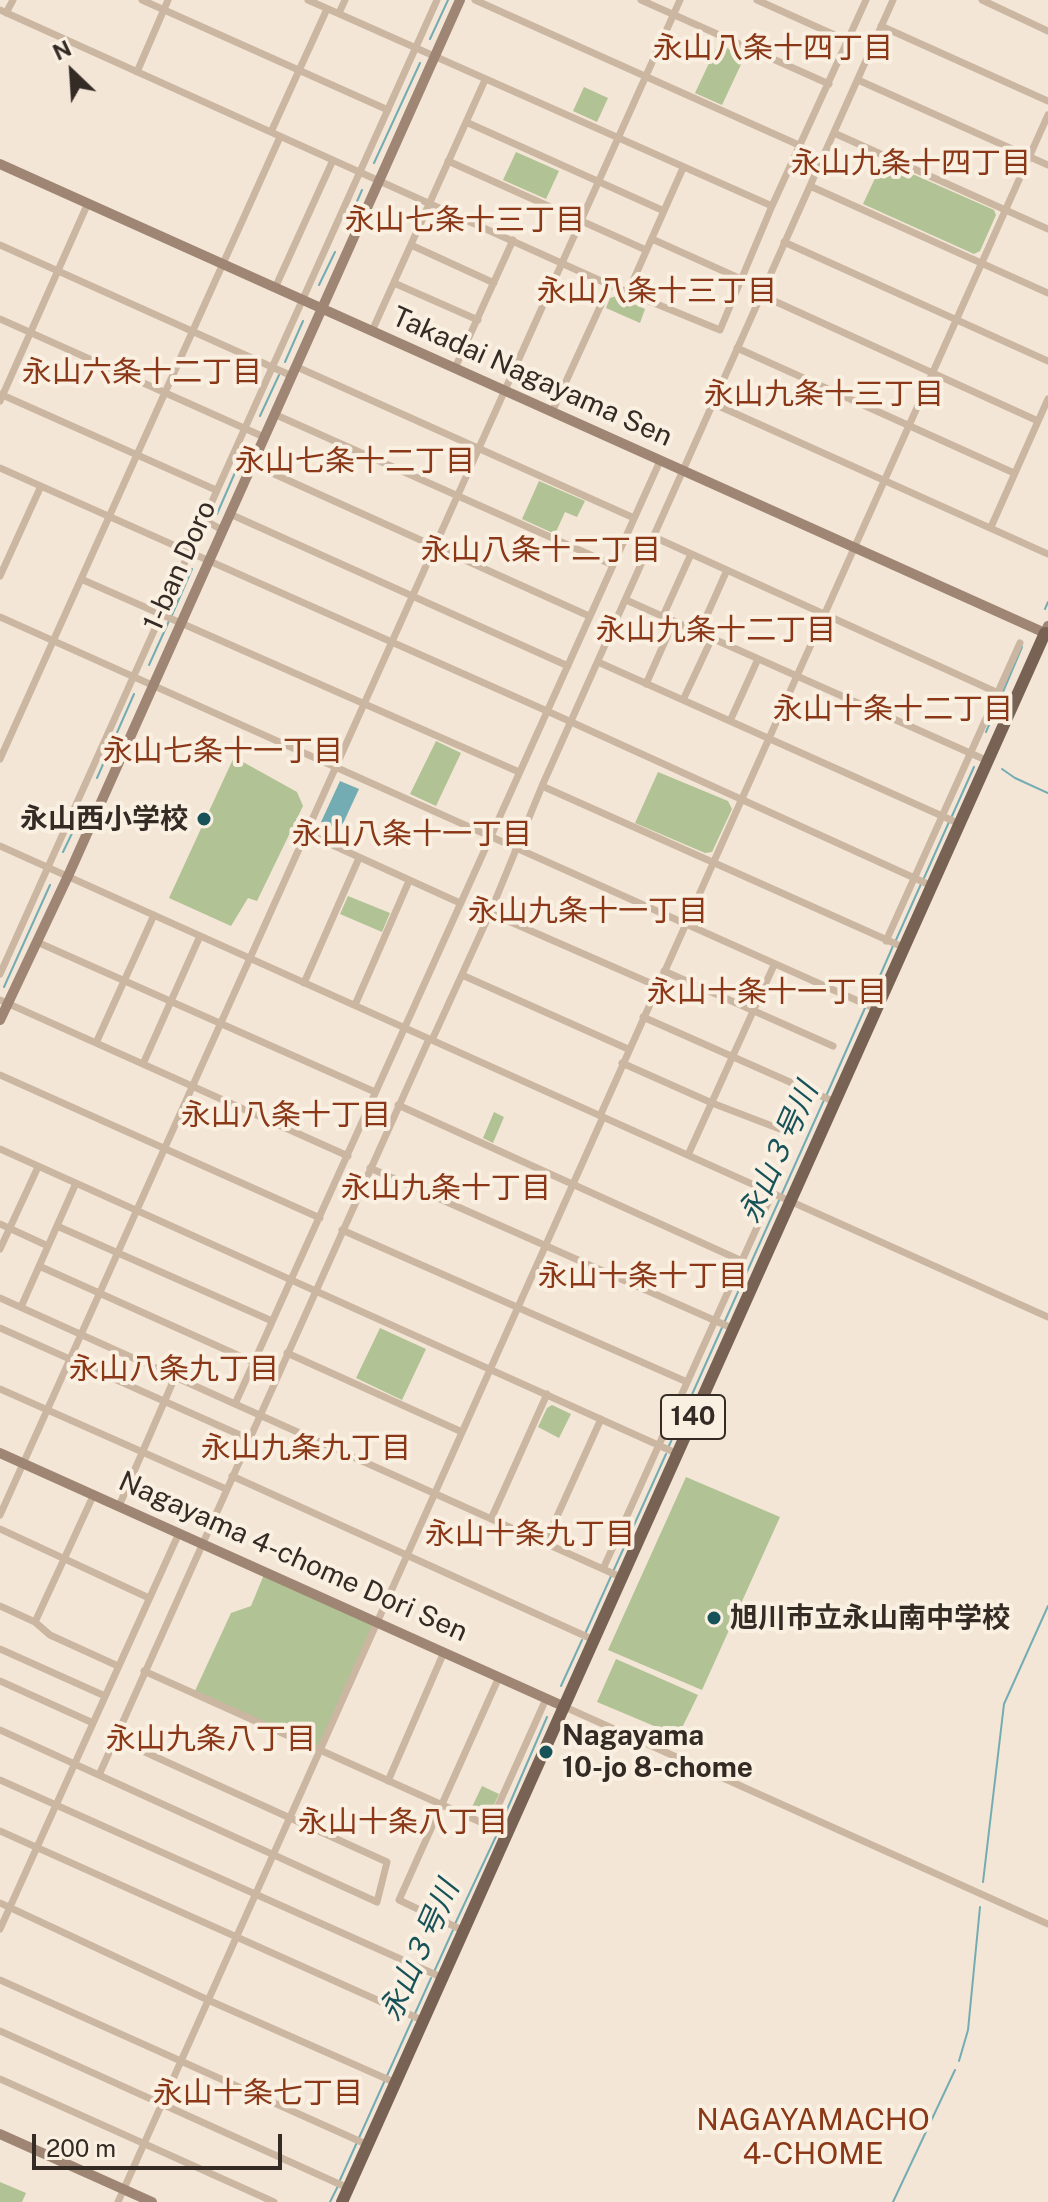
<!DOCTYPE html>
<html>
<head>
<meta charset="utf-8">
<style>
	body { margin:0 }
	#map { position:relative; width:1048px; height:2202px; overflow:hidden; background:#f3e6d6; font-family:"Public Sans",sans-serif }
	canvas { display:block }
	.north { position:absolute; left:32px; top:32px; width:80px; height:80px; -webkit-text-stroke:6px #faf0e2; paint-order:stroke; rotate:335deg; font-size:22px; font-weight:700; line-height:32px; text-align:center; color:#352b25 }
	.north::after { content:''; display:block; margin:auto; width:28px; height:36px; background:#352b25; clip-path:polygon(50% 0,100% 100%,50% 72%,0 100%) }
	.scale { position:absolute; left:32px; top:2134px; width:250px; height:36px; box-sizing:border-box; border:4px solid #352b25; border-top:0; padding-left:10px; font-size:24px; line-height:28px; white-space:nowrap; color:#352b25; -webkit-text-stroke:6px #faf0e2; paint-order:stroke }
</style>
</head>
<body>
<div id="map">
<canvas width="1048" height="2202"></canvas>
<div class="north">N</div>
<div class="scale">200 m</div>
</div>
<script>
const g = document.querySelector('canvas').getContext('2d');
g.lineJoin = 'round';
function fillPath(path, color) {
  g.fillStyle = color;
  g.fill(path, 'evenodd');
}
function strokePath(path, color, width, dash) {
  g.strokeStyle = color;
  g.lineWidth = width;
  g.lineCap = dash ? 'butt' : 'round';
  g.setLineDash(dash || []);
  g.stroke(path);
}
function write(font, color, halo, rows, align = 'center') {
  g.font = font + ' "Public Sans","Noto Sans JP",sans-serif';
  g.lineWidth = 8;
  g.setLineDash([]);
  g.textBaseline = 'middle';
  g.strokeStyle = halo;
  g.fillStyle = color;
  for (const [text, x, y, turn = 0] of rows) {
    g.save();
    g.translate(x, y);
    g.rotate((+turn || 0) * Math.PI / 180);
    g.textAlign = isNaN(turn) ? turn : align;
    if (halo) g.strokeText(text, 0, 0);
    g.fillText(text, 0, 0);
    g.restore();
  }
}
fillPath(new Path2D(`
	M 718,44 L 745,56 L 722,105 L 695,93 Z
	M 584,87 L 608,98 L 597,122 L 573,111 Z
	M 516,152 L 559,171 L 546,199 L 503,180 Z
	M 883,161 L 994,210 L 996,215 L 980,251 L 974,254 L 863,204 Z
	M 616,296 L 645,309 L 640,323 L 606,308 L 610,298 Z
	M 539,481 L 585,501 L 577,517 L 565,512 L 555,534 L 522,519 Z
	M 436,741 L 461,753 L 436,806 L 410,794 Z
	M 234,757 L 297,792 L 303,806 L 257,901 L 248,898 L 231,926 L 169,898 Z
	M 658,772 L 728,801 L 732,809 L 712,852 L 705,853 L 635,823 Z
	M 348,896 L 390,913 L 382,932 L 340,914 Z
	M 494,1112 L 504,1117 L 493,1143 L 483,1138 Z
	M 380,1328 L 426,1349 L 402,1400 L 356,1378 Z
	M 552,1405 L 571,1414 L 559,1438 L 538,1427 L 547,1408 Z
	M 686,1477 L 780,1517 L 702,1690 L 608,1650 Z
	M 265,1572 L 377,1622 L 319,1751 L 194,1693 L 231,1613 L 251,1606 Z
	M 616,1659 L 698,1695 L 678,1736 L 597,1702 Z
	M 482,1786 L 499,1794 L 488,1818 L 471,1809 Z
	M 0,2182 L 26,2193 L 22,2202 L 0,2202 Z`), '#b1c295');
fillPath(new Path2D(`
	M 340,781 L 359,789 L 340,830 L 321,822 Z`), '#73acb2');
strokePath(new Path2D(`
	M 430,39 L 448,0
	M 374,163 L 420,63
	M 348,222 L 362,190
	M 319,285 L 335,252
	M 285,362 L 303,321
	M 260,416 L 279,375
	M 217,514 L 247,445
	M 1045,609 L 1048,602
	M 172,615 L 192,569
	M 149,665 L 169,621
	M 986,732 L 1022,647
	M 1002,769 L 1015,778 L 1048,793
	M 97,778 L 134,694
	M 952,816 L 974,767
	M 63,852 L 77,823
	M 924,878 L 949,822
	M 896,940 L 921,884
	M 4,987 L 50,885
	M 868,1003 L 893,946
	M 827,1094 L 865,1008
	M 668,1448 L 824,1100
	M 585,1634 L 666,1454
	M 561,1686 L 582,1640
	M 500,1826 L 547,1717
	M 983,1882 L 1004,1704 L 1048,1606
	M 455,1924 L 498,1832
	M 434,1972 L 453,1930
	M 959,2061 L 968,2030 L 980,1907
	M 340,2180 L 431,1978
	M 330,2202 L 338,2186
	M 893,2202 L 955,2070`), '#73acb2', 2);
strokePath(new Path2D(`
	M 142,0 L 388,110
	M 308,0 L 772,206
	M 475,0 L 801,146
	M 641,0 L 829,84
	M 757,0 L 848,41
	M 982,0 L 1048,31
	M 0,10 L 610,285 L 720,330 L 772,206 L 866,0
	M 6,13 L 13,0
	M 339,13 L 345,0
	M 881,26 L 1048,101
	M 137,72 L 168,0
	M 858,80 L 1048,165
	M 466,122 L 664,211
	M 271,132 L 327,9
	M 834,133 L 1048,229
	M 448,161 L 646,250
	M 810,186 L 1048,293
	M 652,239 L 741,279
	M 784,242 L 1048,361
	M 0,245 L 292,376
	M 411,245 L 494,283
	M 394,283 L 478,320
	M 275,288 L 333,160
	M 628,292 L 683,168
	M 761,295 L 1038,421
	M 0,319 L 264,437
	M 372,331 L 485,80
	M 737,348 L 1014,473
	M 297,367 L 634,518
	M 455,368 L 513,240
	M 0,394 L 216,490
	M 0,401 L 88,203
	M 712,403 L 1048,554
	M 552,412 L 610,285
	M 274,414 L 613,565
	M 252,464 L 589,616
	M 0,468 L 547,711 L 932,886
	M 230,514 L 568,666
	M 203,519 L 222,530
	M 991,527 L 1048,399
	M 654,537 L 996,692
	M 0,576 L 41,486
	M 81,579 L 519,772
	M 626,600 L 988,761
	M 663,616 L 691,554
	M 0,617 L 876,1009
	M 699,633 L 727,570
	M 598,662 L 960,824
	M 646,684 L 674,621
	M 683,700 L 712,638
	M 730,721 L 758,659
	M 0,759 L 280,137
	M 542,786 L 905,948
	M 306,833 L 460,903
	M 0,846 L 1048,1317
	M 490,913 L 657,986
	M 886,941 L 1020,643
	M 37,942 L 375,1092
	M 664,971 L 833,1046
	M 0,974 L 437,0
	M 462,975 L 628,1049
	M 304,983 L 359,858
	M 0,1000 L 348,1156
	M 355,1005 L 409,881
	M 643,1017 L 835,1102
	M 432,1040 L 490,913 L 542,786 L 893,0
	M 96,1043 L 154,915
	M 622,1063 L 712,1103 L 793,1134
	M 143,1064 L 200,936
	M 0,1075 L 320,1218
	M 398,1105 L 742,1261
	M 600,1116 L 1048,115
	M 0,1149 L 678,1454
	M 688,1155 L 774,965
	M 370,1168 L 734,1329
	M 0,1224 L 48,1246
	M 57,1226 L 272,1321
	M 342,1230 L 687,1382
	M 0,1249 L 38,1167
	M 39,1266 L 253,1362
	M 0,1298 L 235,1404
	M 21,1307 L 76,1183
	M 0,1328 L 249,1439
	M 287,1353 L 462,1432
	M 0,1389 L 226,1489
	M 232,1476 L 594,1640
	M 119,1506 L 175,1377
	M 0,1515 L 680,0
	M 491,1519 L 547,1394
	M 0,1529 L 149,1598
	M 545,1543 L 601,1419
	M 603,1569 L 772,1194
	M 623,1578 L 235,1404 L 660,461
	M 0,1606 L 35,1622 L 50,1635 L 118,1666
	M 35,1622 L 94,1494
	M 0,1649 L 105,1696
	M 144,1671 L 507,1834
	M 0,1681 L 93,1723
	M 565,1707 L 1048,1924
	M 0,1730 L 377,1902 L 387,1862 L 114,1738
	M 99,1775 L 429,1039
	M 0,1780 L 443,1978
	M 388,1781 L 444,1652
	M 489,1826 L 546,1699
	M 0,1831 L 424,2021
	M 0,1903 L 208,2000 L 396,2083
	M 0,1929 L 179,1533
	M 464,1931 L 399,1900 L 499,1677
	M 0,1980 L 368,2145
	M 0,2031 L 348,2188
	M 0,2079 L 274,2202
	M 118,2202 L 603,1117`), '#cbb6a1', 7);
strokePath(new Path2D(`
	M 0,164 L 1045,633 L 1048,626
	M 0,1020 L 68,876 L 460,0
	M 0,1453 L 565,1707
	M 0,2134 L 152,2202`), '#9f8573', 10);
strokePath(new Path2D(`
	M 342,2202 L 1045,633 L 1048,634`), '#786254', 12);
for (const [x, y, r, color] of [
	[204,819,8,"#175259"],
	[714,1618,8,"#175259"],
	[546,1752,8,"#175259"]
]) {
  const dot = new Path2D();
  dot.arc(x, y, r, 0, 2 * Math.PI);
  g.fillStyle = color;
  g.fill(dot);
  strokePath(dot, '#faf0e2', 3);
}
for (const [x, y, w] of [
	[693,1417,64]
]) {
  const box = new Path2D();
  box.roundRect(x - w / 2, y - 22, w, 44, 6);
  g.fillStyle = '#faf0e2';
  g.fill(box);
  strokePath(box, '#352b25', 2);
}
write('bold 26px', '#352b25', null, [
	["140",693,1417]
]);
write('28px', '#352b25', '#faf0e2', [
	["Takadai Nagayama Sen",532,377,24],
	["1-ban Doro",180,566,-66],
	["Nagayama 4-chome Dori Sen",293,1557,24]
]);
write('bold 28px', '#352b25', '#faf0e2', [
	["永山西小学校",188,819,"right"],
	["旭川市立永山南中学校",730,1618],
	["Nagayama",562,1736],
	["10-jo 8-chome",562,1768]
], 'left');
write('30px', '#8a3818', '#faf0e2', [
	["永山八条十四丁目",773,49],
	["永山九条十四丁目",911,164],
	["永山七条十三丁目",465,221],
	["永山八条十三丁目",657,292],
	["永山六条十二丁目",142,373],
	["永山九条十三丁目",824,395],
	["永山七条十二丁目",355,462],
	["永山八条十二丁目",541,551],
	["永山九条十二丁目",716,631],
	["永山十条十二丁目",893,710],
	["永山七条十一丁目",223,752],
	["永山八条十一丁目",412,835],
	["永山九条十一丁目",588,912],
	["永山十条十一丁目",767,993],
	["永山八条十丁目",286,1116],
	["永山九条十丁目",446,1189],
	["永山十条十丁目",643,1277],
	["永山八条九丁目",174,1370],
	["永山九条九丁目",306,1449],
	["永山十条九丁目",530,1535],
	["永山九条八丁目",211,1740],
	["永山十条八丁目",403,1823],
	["永山十条七丁目",258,2094],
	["NAGAYAMACHO",813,2121],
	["4-CHOME",813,2155]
]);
write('italic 30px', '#175259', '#faf0e2', [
	["永山３号川",779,1153,-66],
	["永山３号川",420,1951,-66]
]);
</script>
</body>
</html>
